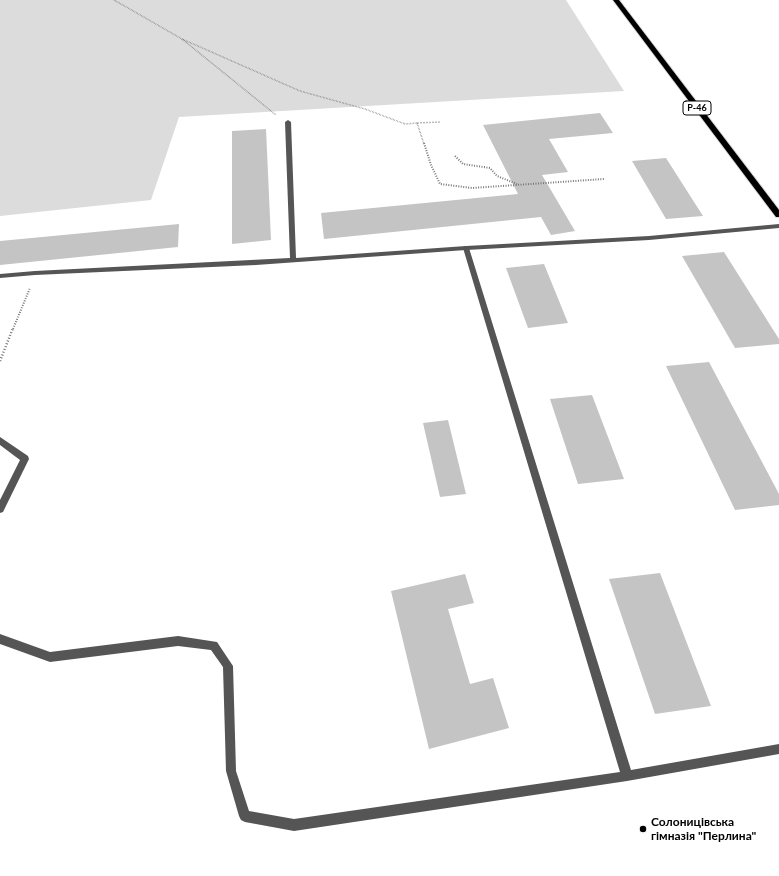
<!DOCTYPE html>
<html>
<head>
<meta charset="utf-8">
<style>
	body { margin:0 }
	canvas { display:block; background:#fff }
</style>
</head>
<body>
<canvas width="779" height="876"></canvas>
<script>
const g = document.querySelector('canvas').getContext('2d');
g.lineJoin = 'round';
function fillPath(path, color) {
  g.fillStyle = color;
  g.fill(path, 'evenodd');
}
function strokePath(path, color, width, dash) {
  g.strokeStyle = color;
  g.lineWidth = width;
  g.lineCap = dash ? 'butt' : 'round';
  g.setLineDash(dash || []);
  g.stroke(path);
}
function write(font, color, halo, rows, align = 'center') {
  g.font = font + ' Lato,sans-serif';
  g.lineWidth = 3;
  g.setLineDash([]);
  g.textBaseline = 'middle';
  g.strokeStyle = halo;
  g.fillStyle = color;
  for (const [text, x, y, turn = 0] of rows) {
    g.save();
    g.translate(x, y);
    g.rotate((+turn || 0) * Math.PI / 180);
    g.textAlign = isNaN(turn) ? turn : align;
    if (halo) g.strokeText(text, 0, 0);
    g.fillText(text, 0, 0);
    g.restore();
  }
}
fillPath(new Path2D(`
	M 0,0 L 566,0 L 624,91 L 179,117 L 151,200 L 0,216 Z`), '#dcdcdc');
fillPath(new Path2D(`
	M 600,113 L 613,133 L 549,139 L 568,172 L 542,175 L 575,231 L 551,235 L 541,217 L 324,239 L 321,213 L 518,194 L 483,125 Z
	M 266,129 L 271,240 L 232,244 L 232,131 Z
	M 666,158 L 703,216 L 666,219 L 632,161 Z
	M 179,224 L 178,247 L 0,265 L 0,241 Z
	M 724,252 L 779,339 L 779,344 L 735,348 L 682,256 Z
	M 544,264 L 568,323 L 528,328 L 506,268 Z
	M 709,362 L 779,494 L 779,505 L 735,510 L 666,366 Z
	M 592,395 L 624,479 L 578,484 L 550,399 Z
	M 448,420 L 466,494 L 440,497 L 423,423 Z
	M 660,573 L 711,706 L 655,714 L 609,579 Z
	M 465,574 L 474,603 L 448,609 L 470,684 L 493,678 L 509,728 L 429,749 L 391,591 Z`), '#c4c4c4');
const primary = new Path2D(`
	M 613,0 L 619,0 L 779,210 L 779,217 L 776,217 Z`);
strokePath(primary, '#dbdbdb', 2);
strokePath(new Path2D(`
	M 114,0 L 182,39 L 276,115
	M 182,39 L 300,91 L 365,109 L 405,124 L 417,123 L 424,144
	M 417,123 L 441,122`), '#777', 1.5, [0.5, 1]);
strokePath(new Path2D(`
	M 424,143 L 431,165 L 440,184 L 472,188 L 604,179
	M 455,156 L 463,164 L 490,168 L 497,176 L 517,184
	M 13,329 L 30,288`), '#777', 2, [1, 1.5]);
strokePath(new Path2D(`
	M 0,361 L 13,328`), '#777', 2.5, [1, 2]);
fillPath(new Path2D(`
	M 288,120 L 291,122 L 296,258 L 466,246 L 649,236 L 779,224 L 779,228 L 649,240 L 466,250 L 256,265 L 35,275 L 0,278 L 0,274 L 35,271 L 290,258 L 285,122 Z`), '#555');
fillPath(new Path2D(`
	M 464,246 L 468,246 L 469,248 L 631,770 L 779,744 L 779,754 L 627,781 L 294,831 L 245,822 L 241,820 L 239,816 L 226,771 L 223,667 L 211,650 L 178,646 L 50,662 L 0,644 L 0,634 L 50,652 L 178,636 L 217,642 L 233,666 L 236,771 L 249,811 L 294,819 L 620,772 L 463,248 Z
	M 0,437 L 28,456 L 29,459 L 3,512 L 0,513 L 0,500 L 20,460 L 0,445 Z`), '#555');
fillPath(primary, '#000');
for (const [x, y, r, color] of [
	[643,829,4,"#000"]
]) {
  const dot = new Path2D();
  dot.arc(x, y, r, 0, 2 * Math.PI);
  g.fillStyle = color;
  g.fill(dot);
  strokePath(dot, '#fff', 1.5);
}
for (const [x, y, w] of [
	[697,108,28]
]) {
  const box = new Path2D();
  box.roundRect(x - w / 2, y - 7, w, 14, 3);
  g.fillStyle = '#fff';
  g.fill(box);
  strokePath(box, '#000', 1);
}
write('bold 9px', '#000', null, [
	["Р-46",697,108]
]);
write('bold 12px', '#000', '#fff', [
	["Солоницівська",651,822],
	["гімназія \"Перлина\"",651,836]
], 'left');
</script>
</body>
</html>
